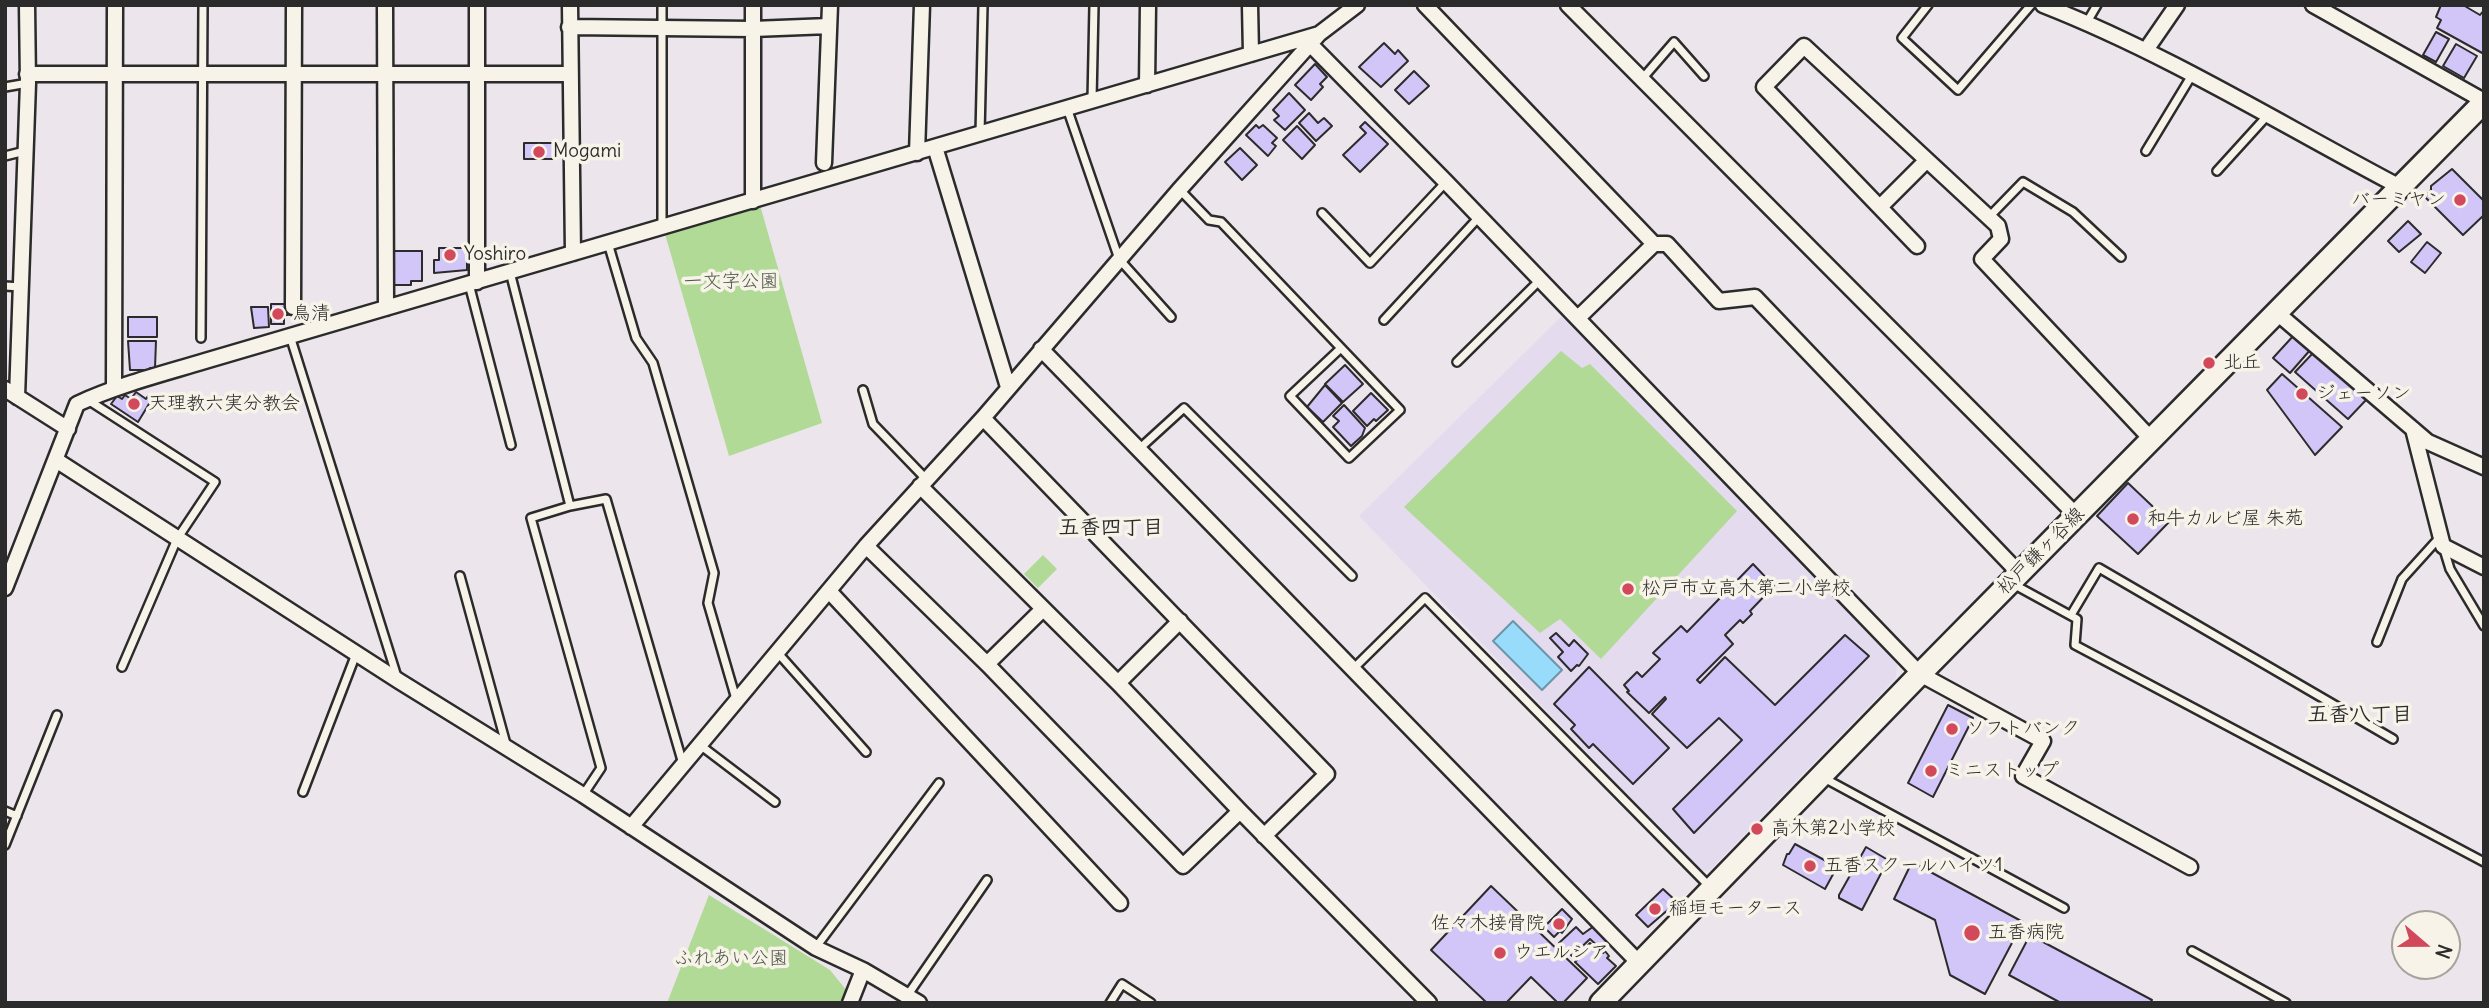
<!DOCTYPE html>
<html>
<head>
<meta charset="utf-8">
<style>
	body { margin:0 }
	#map { position:relative; width:2489px; height:1008px; overflow:hidden; background:#ece5ec; font-family:Delius,sans-serif }
	canvas { display:block }
	.frame { position:absolute; inset:0; border:7px solid #2b2b2b; pointer-events:none }
	.north { position:absolute; left:2391px; top:910px; width:70px; height:70px; box-sizing:border-box; background:#f7f3e8; border:2px solid #a5a39c; border-radius:50%; rotate:110deg; font-size:19px; font-weight:700; line-height:28px; text-align:center; color:#2b2b2b }
	.north::after { content:''; display:block; margin:auto; width:24px; height:32px; background:#d1495b; clip-path:polygon(50% 0,100% 100%,50% 72%,0 100%) }
</style>
</head>
<body>
<div id="map">
<canvas width="2489" height="1008"></canvas>
<div class="frame"></div>
<div class="north">N</div>
</div>
<script>
const g = document.querySelector('canvas').getContext('2d');
g.lineJoin = 'round';
function fillPath(path, color) {
  g.fillStyle = color;
  g.fill(path, 'evenodd');
}
function strokePath(path, color, width, dash) {
  g.strokeStyle = color;
  g.lineWidth = width;
  g.lineCap = dash ? 'butt' : 'round';
  g.setLineDash(dash || []);
  g.stroke(path);
}
function write(font, color, halo, rows, align = 'center') {
  g.font = font + ' Delius,"Klee One",sans-serif';
  g.lineWidth = 7;
  g.setLineDash([]);
  g.textBaseline = 'middle';
  g.strokeStyle = halo;
  g.fillStyle = color;
  for (const [text, x, y, turn = 0] of rows) {
    g.save();
    g.translate(x, y);
    g.rotate((+turn || 0) * Math.PI / 180);
    g.textAlign = isNaN(turn) ? turn : align;
    if (halo) g.strokeText(text, 0, 0);
    g.fillText(text, 0, 0);
    g.restore();
  }
}
fillPath(new Path2D(`
	M 1565,313 L 1897,662 L 1896,678 L 1710,870 L 1701,871 L 1359,516 Z`), '#e4dbef');
fillPath(new Path2D(`
	M 760,205 L 822,423 L 729,456 L 665,234 Z
	M 1561,351 L 1582,368 L 1590,364 L 1737,511 L 1601,659 L 1560,619 L 1540,633 L 1404,507 Z
	M 1043,555 L 1057,569 L 1038,588 L 1024,574 Z
	M 709,895 L 830,970 L 847,991 L 843,1003 L 667,1003 Z`), '#b1da96');
const water = new Path2D(`
	M 1513,621 L 1562,670 L 1542,690 L 1493,641 Z`);
fillPath(water, '#98dbfa');
strokePath(water, '#6c95a7', 2);
const building = new Path2D(`
	M 2463,5 L 2480,15 L 2484,10 L 2484,54 L 2437,28 L 2441,20 L 2436,17 L 2441,5 Z
	M 2436,32 L 2449,39 L 2436,62 L 2423,55 Z
	M 1384,43 L 1395,54 L 1398,50 L 1408,61 L 1381,87 L 1359,67 Z
	M 2456,44 L 2477,56 L 2464,78 L 2443,66 Z
	M 1315,64 L 1327,77 L 1320,84 L 1323,87 L 1311,100 L 1295,85 Z
	M 1414,71 L 1429,86 L 1409,104 L 1395,90 Z
	M 1289,93 L 1305,110 L 1285,130 L 1274,120 L 1279,116 L 1273,110 Z
	M 1309,113 L 1318,123 L 1324,118 L 1332,126 L 1316,141 L 1299,123 Z
	M 1365,122 L 1388,144 L 1360,172 L 1343,155 L 1366,133 L 1360,127 Z
	M 1256,125 L 1259,128 L 1263,125 L 1277,138 L 1272,143 L 1276,146 L 1268,156 L 1246,135 Z
	M 1297,126 L 1315,145 L 1302,159 L 1283,140 Z
	M 524,143 L 557,143 L 557,159 L 524,159 Z
	M 1240,148 L 1257,165 L 1242,180 L 1225,162 Z
	M 2452,169 L 2484,201 L 2484,215 L 2463,235 L 2425,197 L 2431,190 L 2431,186 Z
	M 2408,221 L 2421,234 L 2399,252 L 2388,241 Z
	M 2427,242 L 2441,253 L 2425,273 L 2411,262 Z
	M 439,248 L 467,248 L 467,270 L 434,273 L 434,260 L 439,260 Z
	M 394,251 L 422,251 L 422,281 L 411,281 L 411,285 L 394,285 Z
	M 271,304 L 288,304 L 288,315 L 284,315 L 284,324 L 271,324 Z
	M 251,307 L 268,307 L 269,327 L 254,328 Z
	M 128,317 L 157,317 L 157,337 L 128,337 Z
	M 2295,334 L 2311,349 L 2290,373 L 2273,358 Z
	M 128,341 L 156,341 L 155,368 L 150,368 L 150,370 L 130,370 Z
	M 2313,353 L 2366,400 L 2348,419 L 2295,372 Z
	M 1345,365 L 1363,384 L 1343,402 L 1325,384 Z
	M 2282,374 L 2342,427 L 2315,455 L 2267,390 Z
	M 1325,385 L 1342,403 L 1323,422 L 1307,407 Z
	M 136,392 L 146,399 L 148,396 L 152,399 L 138,422 L 111,404 L 117,396 L 122,399 L 125,395 L 131,399 Z
	M 1371,393 L 1388,410 L 1376,421 L 1374,419 L 1367,426 L 1353,411 Z
	M 1344,405 L 1365,428 L 1362,436 L 1351,446 L 1333,427 L 1339,421 L 1333,416 Z
	M 2128,483 L 2169,522 L 2138,554 L 2097,516 Z
	M 1753,564 L 1774,586 L 1750,611 L 1752,614 L 1743,623 L 1740,620 L 1725,635 L 1733,644 L 1697,680 L 1700,683 L 1725,657 L 1775,705 L 1845,635 L 1869,656 L 1694,833 L 1673,809 L 1742,740 L 1719,718 L 1687,748 L 1652,714 L 1666,699 L 1665,697 L 1649,713 L 1627,692 L 1629,691 L 1624,685 L 1637,672 L 1642,677 L 1660,659 L 1653,653 L 1681,626 L 1687,632 Z
	M 1556,633 L 1569,646 L 1574,640 L 1588,654 L 1579,666 L 1577,665 L 1571,671 L 1558,657 L 1563,652 L 1550,638 Z
	M 1589,667 L 1669,748 L 1633,784 L 1593,744 L 1589,748 L 1571,729 L 1575,725 L 1554,704 Z
	M 1948,705 L 1973,718 L 1933,797 L 1908,783 Z
	M 1795,844 L 1837,867 L 1825,889 L 1783,865 L 1787,854 L 1789,854 Z
	M 1866,847 L 1888,860 L 1862,910 L 1839,898 L 1839,895 Z
	M 1912,862 L 2023,922 L 1985,994 L 1950,975 L 1935,920 L 1894,899 Z
	M 1491,886 L 1587,978 L 1563,1003 L 1558,1003 L 1531,977 L 1506,1003 L 1487,1003 L 1431,950 Z
	M 1663,889 L 1677,902 L 1648,927 L 1636,915 Z
	M 1562,909 L 1572,919 L 1562,933 L 1560,931 L 1554,937 L 1544,927 Z
	M 1594,926 L 1612,941 L 1603,951 L 1590,939 L 1572,956 L 1559,943 L 1576,927 L 1583,934 Z
	M 2030,935 L 2152,1000 L 2150,1003 L 2061,1003 L 2009,975 Z
	M 1590,943 L 1603,953 L 1605,951 L 1609,956 L 1607,958 L 1616,966 L 1598,984 L 1575,962 L 1577,960 L 1575,958 Z`);
fillPath(building, '#d2c5f7');
strokePath(building, '#2b2b2b', 2);
const lane = new Path2D(`
	M 1928,5 L 1902,38 L 1958,90 L 2031,5
	M 2087,22 L 2097,5
	M 1642,79 L 1674,42 L 1704,76
	M 5,87 L 28,83
	M 1092,100 L 1094,5
	M 1067,108 L 1119,259 L 1171,317
	M 980,134 L 983,5
	M 2146,151 L 2192,75
	M 5,156 L 25,151
	M 2217,171 L 2267,116
	M 1180,190 L 1209,220 L 1221,222 L 1400,410 L 1349,458 L 1290,396 L 1341,348
	M 1322,213 L 1370,263 L 1446,182
	M 1989,217 L 2023,182 L 2073,212 L 2121,257
	M 662,227 L 662,5
	M 608,243 L 636,338 L 653,363 L 714,573 L 708,603 L 736,699
	M 510,272 L 570,506
	M 469,284 L 511,445
	M 5,286 L 21,287
	M 1384,320 L 1479,217
	M 290,336 L 398,680
	M 201,338 L 203,5
	M 1457,362 L 1540,280
	M 863,390 L 873,424 L 926,479
	M 88,400 L 215,482 L 177,539 L 122,667
	M 1139,449 L 1184,408 L 1352,576
	M 2443,546 L 2450,569 L 2484,626
	M 460,576 L 506,744
	M 2013,584 L 2077,619 L 2075,645 L 2484,862
	M 2071,615 L 2099,568 L 2393,739
	M 2377,642 L 2402,579 L 2440,537
	M 777,652 L 866,752
	M 1353,669 L 1425,598 L 1711,888
	M 700,745 L 775,802
	M 1824,778 L 2064,908
	M 303,792 L 356,654
	M 583,795 L 601,768 L 531,518 L 570,506 L 606,499 L 683,764
	M 5,811 L 17,816
	M 5,845 L 57,715
	M 816,947 L 939,783
	M 2192,951 L 2286,1003
	M 907,996 L 987,880
	M 1110,1003 L 1122,984 L 1151,1003`);
const street = new Path2D(`
	M 385,5 L 386,308
	M 570,5 L 573,253
	M 753,5 L 753,201
	M 1250,5 L 1251,54
	M 1425,5 L 1654,244 L 1667,244 L 1719,301 L 1755,297 L 2019,573
	M 1568,5 L 2076,515
	M 2043,5 C 2168,54 2282,125 2400,187
	M 2313,5 L 2484,101
	M 569,27 L 753,29 L 829,26
	M 1310,44 L 1446,182 L 1920,674 L 2043,741 L 2023,776 L 2190,867
	M 2146,50 L 2177,5
	M 27,74 L 569,74
	M 1147,85 L 1148,5
	M 935,147 L 1008,387
	M 917,153 L 922,5
	M 824,163 L 830,5
	M 1880,207 L 1927,160
	M 1917,246 L 1764,87 L 1804,46 L 1998,226 L 2001,239 L 1982,259 L 2151,439
	M 477,282 L 477,5
	M 293,307 L 294,5
	M 2276,312 L 2428,442 L 2484,467
	M 1578,318 L 1654,244
	M 1041,349 L 1639,963
	M 5,389 L 68,429
	M 114,389 L 115,5
	M 17,397 L 28,83 L 27,5
	M 983,418 L 1327,774 L 1264,836
	M 2413,429 L 2443,546 L 2484,567
	M 56,460 L 399,681 L 583,795 L 816,948 L 863,970 L 919,1003
	M 920,486 L 1118,683 L 1240,811 L 1429,1003
	M 866,546 L 987,664 L 1183,866 L 1240,811
	M 5,588 L 77,404 C 118,385 162,374 205,361 L 1319,34
	M 829,591 L 1120,903
	M 987,664 L 1043,609
	M 1118,683 L 1180,621
	M 631,827 L 866,546 L 983,418 L 1180,189 L 1319,34 L 1357,5
	M 850,1003 L 863,970`);
const secondary = new Path2D(`
	M 1601,1003 L 1920,674 L 2484,102`);
strokePath(lane, '#2b2b2b', 12);
strokePath(street, '#2b2b2b', 19);
strokePath(secondary, '#2b2b2b', 26);
strokePath(lane, '#f7f3e8', 7);
strokePath(street, '#f7f3e8', 14);
strokePath(secondary, '#f7f3e8', 21);
for (const [x, y, r, color] of [
	[539,152,7,"#d1495b"],
	[2460,200,7,"#d1495b"],
	[450,255,7,"#d1495b"],
	[278,314,7,"#d1495b"],
	[2209,363,7,"#d1495b"],
	[2302,394,7,"#d1495b"],
	[134,404,7,"#d1495b"],
	[2133,519,7,"#d1495b"],
	[1628,589,7,"#d1495b"],
	[1952,729,7,"#d1495b"],
	[1931,771,7,"#d1495b"],
	[1757,829,7,"#d1495b"],
	[1810,866,7,"#d1495b"],
	[1655,909,7,"#d1495b"],
	[1559,924,7,"#d1495b"],
	[1972,933,9,"#d1495b"],
	[1500,953,7,"#d1495b"]
]) {
  const dot = new Path2D();
  dot.arc(x, y, r, 0, 2 * Math.PI);
  g.fillStyle = color;
  g.fill(dot);
  strokePath(dot, '#f7f3e8', 2.5);
}
write('19px', '#2b2b2b', '#f7f3e8', [
	["Mogami",553,152],
	["バーミヤン",2446,200,"right"],
	["Yoshiro",464,255],
	["鳥清",292,314],
	["北丘",2223,363],
	["ジェーソン",2316,394],
	["天理教六実分教会",148,404],
	["和牛カルビ屋 朱苑",2147,519],
	["松戸市立高木第二小学校",1642,589],
	["ソフトバンク",1966,729],
	["ミニストップ",1945,771],
	["高木第2小学校",1771,829],
	["五香スクールハイツ1",1824,866],
	["稲垣モータース",1669,909],
	["佐々木接骨院",1545,924,"right"],
	["五香病院",1988,933],
	["ウエルシア",1514,953]
], 'left');
write('19px', '#4c5746', '#f7f3e8', [
	["一文字公園",731,282],
	["ふれあい公園",731,959]
]);
write('19px', '#2b2b2b', '#f7f3e8', [
	["松戸鎌ヶ谷線",2041,551,-45]
]);
write('bold 21px', '#2b2b2b', '#f7f3e8', [
	["五香四丁目",1111,528],
	["五香八丁目",2360,715]
]);
</script>
</body>
</html>
